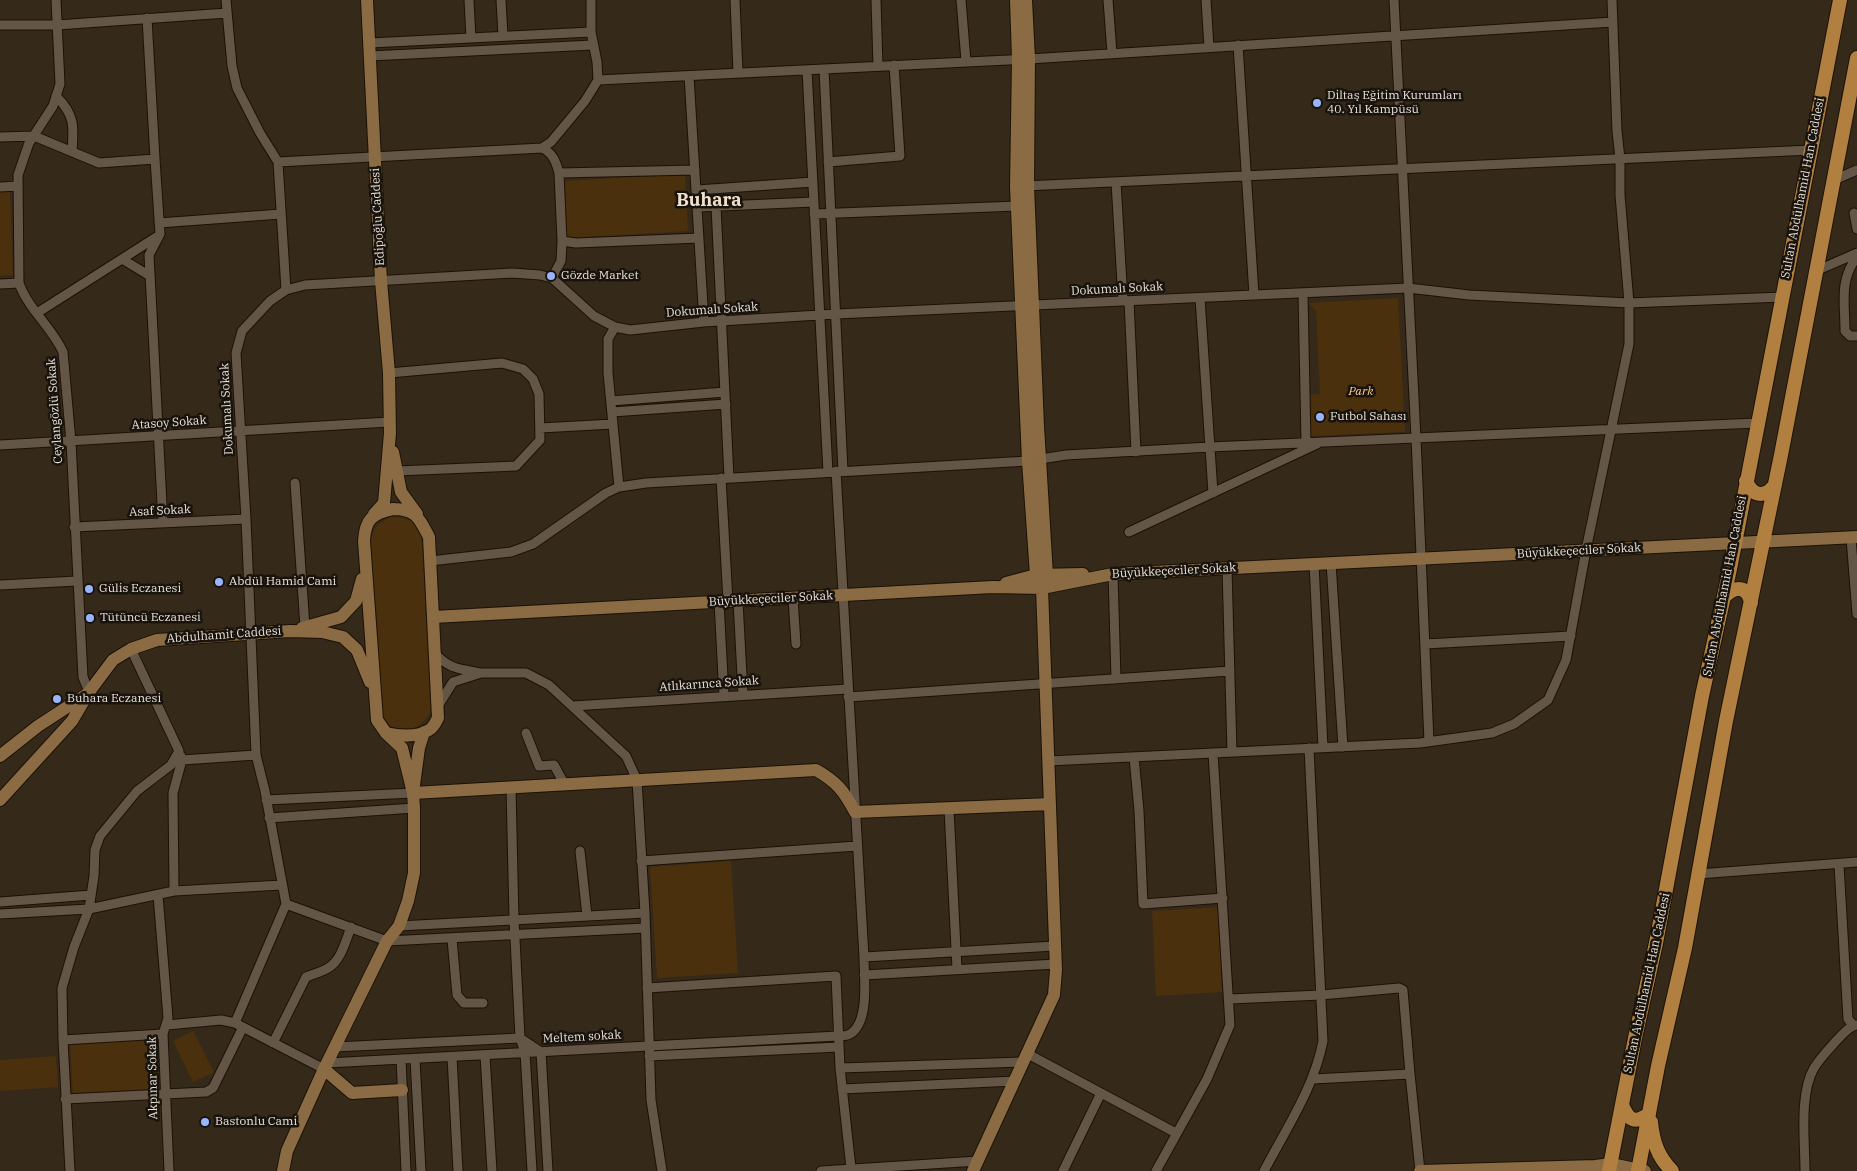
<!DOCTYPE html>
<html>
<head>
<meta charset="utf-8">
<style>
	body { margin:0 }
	canvas { display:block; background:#35291a }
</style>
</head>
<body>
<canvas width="1857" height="1171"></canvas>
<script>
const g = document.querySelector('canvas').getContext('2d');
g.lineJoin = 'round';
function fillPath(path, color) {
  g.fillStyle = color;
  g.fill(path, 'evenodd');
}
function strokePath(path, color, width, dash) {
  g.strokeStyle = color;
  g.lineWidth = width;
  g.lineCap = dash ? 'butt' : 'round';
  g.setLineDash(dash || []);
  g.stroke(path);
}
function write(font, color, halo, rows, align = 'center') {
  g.font = font + ' "IBM Plex Serif",serif';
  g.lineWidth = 5;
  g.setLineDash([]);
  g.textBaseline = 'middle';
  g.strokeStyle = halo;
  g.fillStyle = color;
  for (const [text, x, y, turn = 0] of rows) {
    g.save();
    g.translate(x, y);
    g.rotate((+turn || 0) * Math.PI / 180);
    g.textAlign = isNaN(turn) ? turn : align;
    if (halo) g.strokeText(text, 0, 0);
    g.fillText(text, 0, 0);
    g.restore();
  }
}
fillPath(new Path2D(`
	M 685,174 L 688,231 L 567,238 L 563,181 Z
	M 0,192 L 10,192 L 13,275 L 0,276 Z
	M 1398,298 L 1405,432 L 1309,436 L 1307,395 L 1320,394 L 1316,311 L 1308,303 Z
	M 391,516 C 409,518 419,521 422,541 L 432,709 C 424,727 403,740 388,723 C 384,719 382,713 380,708 L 369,542 L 376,526 Z
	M 731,861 L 738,973 L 657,978 L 650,867 Z
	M 1219,907 L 1222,992 L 1156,996 L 1152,911 Z
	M 193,1031 L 214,1072 L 193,1082 L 173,1041 Z
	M 156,1039 L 158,1090 L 73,1095 L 70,1044 Z
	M 56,1056 L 58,1087 L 0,1091 L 0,1060 Z`), '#4a300d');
const street = new Path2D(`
	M 56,0 L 60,84 L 53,106 L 29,143 L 18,175 L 19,283 C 28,309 52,327 63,352 L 71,442 L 83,677 L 89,692
	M 226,0 L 232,66 L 237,88 L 260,133 L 278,162 L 286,290
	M 469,0 L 471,38
	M 501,0 L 503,35
	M 735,0 L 738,73
	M 876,0 L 878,66
	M 961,0 L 966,61
	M 1108,0 L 1112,53
	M 1206,0 L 1209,47
	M 1394,0 L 1416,438 L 1429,742
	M 0,25 L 57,25 L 227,13
	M 370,43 L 591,32
	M 1238,45 L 1254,295
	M 370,56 L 593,45
	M 824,69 L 843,471
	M 807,70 L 828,472
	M 689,76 L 704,322
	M 598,80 L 1029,59 L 1613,22
	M 56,96 C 75,115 74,126 72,152
	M 0,137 L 34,136 L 99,163 L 155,159 L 147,18
	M 542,148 C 553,153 556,162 559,173 L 695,170
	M 155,159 L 160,234 L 149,255 L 163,523
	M 278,162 L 542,148 L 551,142 L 585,101 L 598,80 L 597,62 L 591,32 L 591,0
	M 828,162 L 900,156 L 894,65
	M 1834,180 L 1857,170
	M 1116,182 L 1123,301
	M 1024,186 L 1811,150
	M 0,187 L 18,186
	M 697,190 L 813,182
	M 716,206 L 729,478
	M 698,207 L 814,202
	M 1854,213 L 1857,229
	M 814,214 L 1017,206
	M 159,223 L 281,214
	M 562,241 L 576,243 L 699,238
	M 1857,257 C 1839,280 1845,303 1845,331 L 1850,336 L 1857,336
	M 122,259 L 150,276
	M 1816,271 L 1857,253
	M 552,278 L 561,261 L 562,241 L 559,173
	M 0,284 L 19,283
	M 1303,293 L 1306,443
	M 1200,298 L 1213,493
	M 1129,301 L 1136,452
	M 37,313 L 158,236
	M 615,327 L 608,339 L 608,373 L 619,487
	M 389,373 L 502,363 L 523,369 L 533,379 L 539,394 L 540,440 L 516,466 L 397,471
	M 611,401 L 725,392
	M 612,412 L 726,404
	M 540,428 L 613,424
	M 0,445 L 389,422
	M 721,478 L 728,601
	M 295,483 L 305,627
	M 74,527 L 246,519
	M 1129,532 L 1317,444
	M 1851,538 L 1857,614
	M 430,561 L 511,552 L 533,544 L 606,493 L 619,487 L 646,483 L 1028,461 L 1066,455 L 1210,447 L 1757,423
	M 1331,563 L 1343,747
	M 1314,564 L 1323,747
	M 1227,568 L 1232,752
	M 1113,574 L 1116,679
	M 0,585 L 77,581
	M 793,598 L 796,644
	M 738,601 L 743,695
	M 719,602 L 724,696
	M 1425,644 L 1571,636
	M 435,653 C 448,669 461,669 481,673 L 453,682 L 438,706
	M 481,673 L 526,673 L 549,685 L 626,756 L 637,780 L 645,913 L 651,1100 L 662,1171
	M 848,697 L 1230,671
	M 573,706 L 848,689
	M 526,733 L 539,766 L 554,765 L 565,785
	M 181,756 L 182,760 L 256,755
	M 1134,757 L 1139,811 L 1143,904 L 1223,898
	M 1048,761 L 1420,743 L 1492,733 L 1514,724 L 1548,700 L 1566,660 L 1586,550 L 1629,344 L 1629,303 L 1620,195 L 1620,159 L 1617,131 L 1612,0
	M 511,788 L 514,919 L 520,1038 L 541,1052 L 548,1171
	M 266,800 L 413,793
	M 949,809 L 957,969
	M 269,818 L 414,808
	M 580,851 L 587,916
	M 641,861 L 857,846
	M 1839,865 L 1848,1019 L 1853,1025
	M 1698,874 L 1857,862
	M 174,891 L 173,793 L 182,760
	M 158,895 L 168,1018 L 163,1034 L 169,1171
	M 0,902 L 91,895
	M 286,904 L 265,791 L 256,755 L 246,519 L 236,353 L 242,331 L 270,301 L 286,290 L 305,285 L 512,273 L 540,275 L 552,278 L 594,316 L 615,327 L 630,330 L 704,322 L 836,314 L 1408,288 L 1469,295 L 1629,303 L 1783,297
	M 0,914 L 89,909 L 174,891 L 282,885
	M 399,926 L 645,913
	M 452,939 L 457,995 L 464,1003 L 483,1003
	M 864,957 L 1055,946
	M 864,975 L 1056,964
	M 647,988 L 836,976 L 840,1068 L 851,1168
	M 1230,999 L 1321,995 L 1399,988 L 1403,990 L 1410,1074 L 1313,1079
	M 167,1025 L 221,1020 L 235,1023
	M 63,1040 L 62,988 L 74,947 L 89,909 L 94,876 L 95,850 L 100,836 L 137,791 L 171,765 L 179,751 L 131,649
	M 273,1043 L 306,977 C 313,974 322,972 328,968 C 341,961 346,940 351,927
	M 335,1047 L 520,1038 L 525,1052 L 532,1171
	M 1028,1054 L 1176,1133
	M 485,1055 L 492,1171
	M 649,1056 L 839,1047
	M 452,1057 L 458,1171
	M 401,1059 L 406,1171
	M 415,1059 L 421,1171
	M 327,1063 L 838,1036 C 842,1036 847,1036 850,1034 C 870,1022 864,977 864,957 L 836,471
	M 840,1068 L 1023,1062
	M 324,1069 L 235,1023 L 286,904 L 387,941 L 645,928
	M 1410,1074 L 1420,1171
	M 842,1089 L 1015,1081
	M 65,1099 L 206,1092 L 213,1088 L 243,1027
	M 70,1171 L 63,1040 L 163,1034
	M 821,1171 L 978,1161
	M 1063,1171 L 1101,1093
	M 1156,1171 L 1207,1079 L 1230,1025 L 1213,753
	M 1264,1171 C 1286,1129 1314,1088 1323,1041 L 1309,748
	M 1805,1171 C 1805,1141 1799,1094 1814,1068 C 1820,1058 1829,1049 1836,1041 C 1842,1035 1849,1026 1857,1025`);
const secondary = new Path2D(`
	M 367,0 L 381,281 L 389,373 L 390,433 L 384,503 L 374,514
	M 1026,0 L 1029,59 L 1028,186 L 1038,426 L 1047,575 L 1042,588
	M 393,452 L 401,492 L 417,514
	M 393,509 C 416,509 419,518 429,537 L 438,718 C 436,722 433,728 429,730 C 416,738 400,736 386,733 L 377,720 L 364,541 C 365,520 372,513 393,509 Z
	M 1006,583 L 1036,575 L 1083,574
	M 433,617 L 993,587 L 1042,588 L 1113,574 L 1857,537
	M 302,628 L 341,617 L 356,601 L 362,579
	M 0,756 L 38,726 L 87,694
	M 414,785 L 419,748 L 424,732
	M 413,793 L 816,770 C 837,782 844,791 855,812 L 1050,804
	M 0,800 L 72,721 L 89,692 L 113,660 L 131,649 L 157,640 L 290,631 L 322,632 L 343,637 L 357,650 L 370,682
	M 324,1069 L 352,1093 L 402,1090
	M 283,1171 L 287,1151 L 324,1069 L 387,941 L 399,926 L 408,901 L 414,873 L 414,808 L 413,793 L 402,748 L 386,733
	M 973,1171 L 1054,995 L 1056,970 L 1042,588 L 1036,575 L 1028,461 L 1016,187 L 1018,59 L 1016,0
	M 1420,1171 L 1595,1166 L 1611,1164 L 1645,1171`);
const primary = new Path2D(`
	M 1746,481 C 1753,497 1765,498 1775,485
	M 1724,597 C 1735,585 1748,586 1751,603
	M 1622,1105 C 1629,1121 1635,1124 1649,1114
	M 1651,1122 C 1653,1142 1658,1157 1672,1171
	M 1609,1171 L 1635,1038 L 1656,943 L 1702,696 L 1730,569 L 1840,0
	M 1638,1171 L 1658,1066 L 1685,948 L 1726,721 L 1781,455 L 1857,58`);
strokePath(street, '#1c1104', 11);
strokePath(secondary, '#1c1104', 14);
strokePath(primary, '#1c1104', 16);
strokePath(street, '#645646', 9);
strokePath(secondary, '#8a6b43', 12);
strokePath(primary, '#b18041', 14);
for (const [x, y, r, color] of [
	[1317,103,5,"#99b5fd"],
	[551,276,5,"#99b5fd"],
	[1320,417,5,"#99b5fd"],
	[219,582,5,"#99b5fd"],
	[89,589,5,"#99b5fd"],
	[90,618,5,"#99b5fd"],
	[57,699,5,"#99b5fd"],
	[205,1122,5,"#99b5fd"]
]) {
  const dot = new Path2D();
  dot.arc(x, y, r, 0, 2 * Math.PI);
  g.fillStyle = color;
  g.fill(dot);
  strokePath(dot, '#18130c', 2);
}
write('12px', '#e8e0d7', '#18130c', [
	["Diltaş Eğitim Kurumları",1327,96],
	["40. Yıl Kampüsü",1327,110],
	["Gözde Market",561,276],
	["Futbol Sahası",1330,417],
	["Abdül Hamid Cami",229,582],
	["Gülis Eczanesi",99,589],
	["Tütüncü Eczanesi",100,618],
	["Buhara Eczanesi",67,699],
	["Bastonlu Cami",215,1122]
], 'left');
write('12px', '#e8e0d7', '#18130c', [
	["Sultan Abdülhamid Han Caddesi",1803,188,-79],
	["Edipoğlu Caddesi",378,217,-93],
	["Dokumalı Sokak",1117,289,-3],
	["Dokumalı Sokak",712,310,-4],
	["Dokumalı Sokak",227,409,-93],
	["Ceylangözlü Sokak",55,411,-94],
	["Atasoy Sokak",169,423,-4],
	["Asaf Sokak",160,511,-3],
	["Büyükkeçeciler Sokak",1579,551,-3],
	["Büyükkeçeciler Sokak",1174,571,-3],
	["Sultan Abdülhamid Han Caddesi",1725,586,-79],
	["Büyükkeçeciler Sokak",771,599,-3],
	["Abdulhamit Caddesi",224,635,-4],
	["Atlıkarınca Sokak",709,684,-4],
	["Sultan Abdülhamid Han Caddesi",1647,983,-78],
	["Meltem sokak",582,1037,-3],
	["Akpınar Sokak",153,1078,-91]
]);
write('italic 12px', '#fccd97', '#18130c', [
	["Park",1361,392]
]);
write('bold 18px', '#f2e1cf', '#18130c', [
	["Buhara",709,201]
]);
</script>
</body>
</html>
